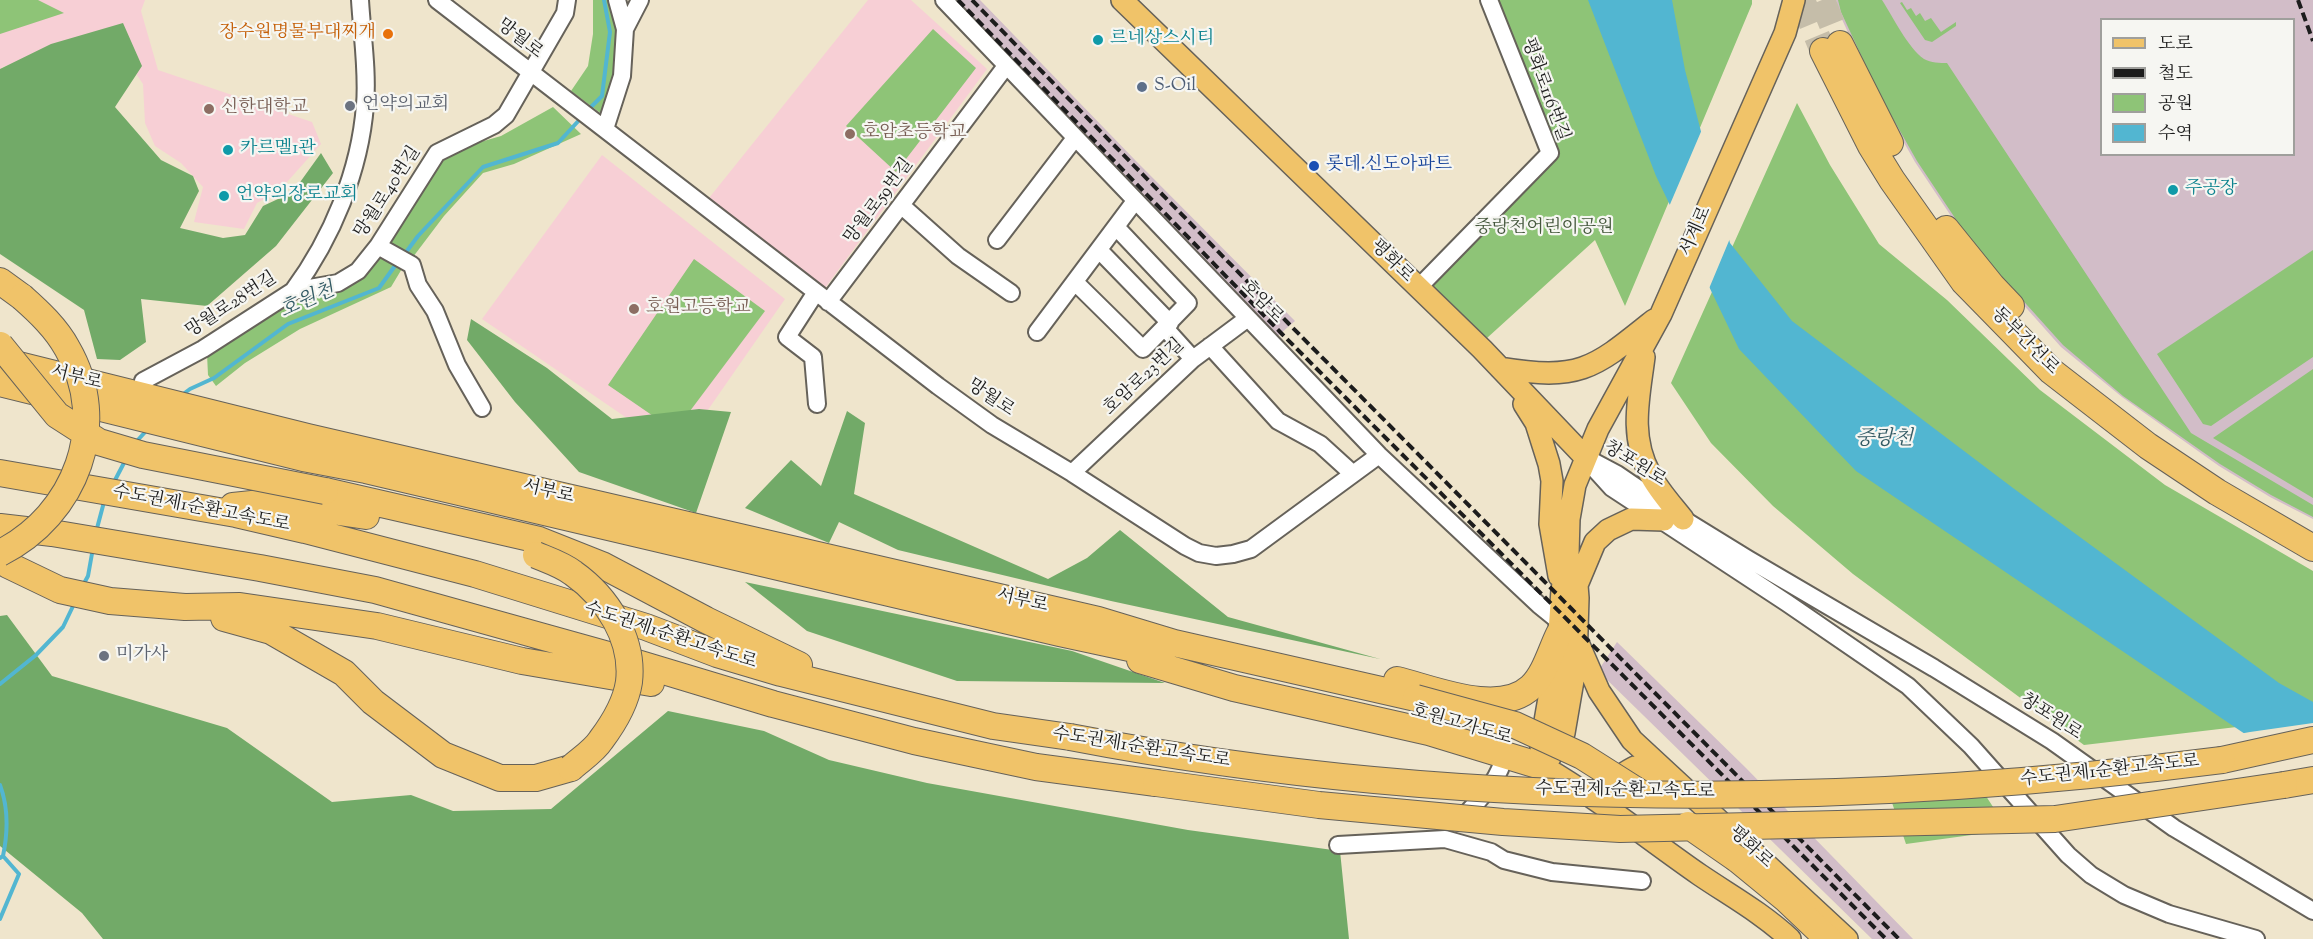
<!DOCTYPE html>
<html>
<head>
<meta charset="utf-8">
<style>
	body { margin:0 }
	#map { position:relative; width:2313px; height:939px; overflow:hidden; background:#efe5cc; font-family:"Sorts Mill Goudy","Noto Serif KR",serif }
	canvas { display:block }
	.legend { position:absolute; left:2100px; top:18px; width:195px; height:138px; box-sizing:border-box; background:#f6f6f2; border:2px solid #9f9f9c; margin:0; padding:8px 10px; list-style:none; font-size:18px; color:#1c1c1c }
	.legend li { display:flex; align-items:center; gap:12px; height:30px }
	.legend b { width:30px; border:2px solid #9f9f9c }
</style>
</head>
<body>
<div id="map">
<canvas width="2313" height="939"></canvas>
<ul class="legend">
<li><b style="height:8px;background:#f0c369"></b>도로</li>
<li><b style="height:8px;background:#1c1c1c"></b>철도</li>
<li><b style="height:16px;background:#8ec477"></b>공원</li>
<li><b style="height:16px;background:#52b6d1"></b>수역</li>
</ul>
</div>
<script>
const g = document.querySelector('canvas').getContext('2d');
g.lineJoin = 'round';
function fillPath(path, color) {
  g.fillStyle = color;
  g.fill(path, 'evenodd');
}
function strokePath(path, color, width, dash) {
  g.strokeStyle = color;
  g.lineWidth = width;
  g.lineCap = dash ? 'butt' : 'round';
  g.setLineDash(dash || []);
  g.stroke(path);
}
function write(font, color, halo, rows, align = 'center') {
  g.font = font + ' "Sorts Mill Goudy","Noto Serif KR",serif';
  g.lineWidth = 4.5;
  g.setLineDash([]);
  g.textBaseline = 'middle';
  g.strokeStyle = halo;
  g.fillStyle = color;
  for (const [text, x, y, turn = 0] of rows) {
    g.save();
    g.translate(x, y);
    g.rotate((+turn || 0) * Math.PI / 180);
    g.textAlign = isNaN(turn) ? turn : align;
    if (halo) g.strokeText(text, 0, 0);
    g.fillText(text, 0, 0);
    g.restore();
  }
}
fillPath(new Path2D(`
	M 0,0 L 145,0 L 141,11 L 158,70 L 312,122 L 321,144 L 279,191 L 257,203 L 244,229 L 194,222 L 203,187 L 181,163 L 155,146 L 145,123 L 143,84 L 111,36 L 2,67 L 0,85 Z
	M 868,0 L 911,0 L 987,69 L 825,288 L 709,198 Z
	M 602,155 L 785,299 L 678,453 L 482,319 Z`), '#f7cfd5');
fillPath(new Path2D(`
	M 951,0 L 980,0 L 1136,161 L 1295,321 L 1273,340 Z
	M 1836,0 L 2313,0 L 2313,519 L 2270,497 L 2219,466 L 2122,397 L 2061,347 L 1971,246 L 1915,162 L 1877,95 L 1839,13 ZM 2102,20 L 2294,20 L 2294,154 L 2102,154 Z
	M 1617,642 L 1746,768 L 1913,939 L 1872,939 L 1598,671 Z`), '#d2bdc8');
fillPath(new Path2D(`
	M 0,0 L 38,0 L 64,13 L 0,34 Z
	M 593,0 L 610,0 L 618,38 L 617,75 L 603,115 L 571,91 L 588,66 L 593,34 Z
	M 1496,0 L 1752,0 L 1752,4 L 1625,306 L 1595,240 L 1487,338 L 1431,284 L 1557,156 Z
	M 1838,0 L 1882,0 C 1893,17 1908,48 1924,59 C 1931,63 1940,63 1947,63 L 2191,433 L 2313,505 L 2313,517 L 2271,495 L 2220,464 L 2123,396 L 2063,345 L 1973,245 L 1917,161 L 1879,94 L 1841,12 Z
	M 1902,2 L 1907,10 L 1911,8 L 1916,16 L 1920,13 L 1925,21 L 1931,18 L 1941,32 L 1956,22 L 1956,26 L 1932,42 L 1925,40 L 1900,3 Z
	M 933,29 L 976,68 L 896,172 L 846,126 Z
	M 1797,103 L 1830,165 L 1879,244 L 1947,300 L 2040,390 L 2165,485 L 2313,571 L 2313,718 L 2084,745 L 1853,574 L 1773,506 L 1711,443 L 1671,383 Z
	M 553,107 L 581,134 L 514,164 L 483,173 L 444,216 L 413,257 L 389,242 L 441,162 L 470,145 L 501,136 Z
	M 2313,250 L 2313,357 L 2211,426 L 2203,424 L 2157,354 Z
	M 382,256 L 403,267 L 391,287 L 300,329 L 245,363 L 216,386 L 208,375 L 207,354 L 270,314 L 364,276 Z
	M 694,259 L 765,311 L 675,431 L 608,385 Z
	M 2313,369 L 2313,498 L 2213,438 Z
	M 1971,773 L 2008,830 L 1906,844 L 1885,782 Z`), '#8ec477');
fillPath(new Path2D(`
	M 123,23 L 142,66 L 115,107 L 161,160 L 193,176 L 199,191 L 180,228 L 223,238 L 245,235 L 263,206 L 293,192 L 321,153 L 333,173 L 276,246 L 207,306 L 141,299 L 146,342 L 120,360 L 97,359 L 84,310 L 0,254 L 0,69 L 51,44 Z
	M 471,319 L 547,368 L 612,419 L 699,409 L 731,412 L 696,513 L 579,472 L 515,402 L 467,340 Z
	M 847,411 L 865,423 L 854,494 L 1048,579 L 1087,558 L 1120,530 L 1228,617 L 1380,659 L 1111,601 L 898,550 L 839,522 L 829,543 L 745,508 L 791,460 L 821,486 Z
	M 745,582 L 1072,651 L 1165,683 L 957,681 L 807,631 Z
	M 7,615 L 52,676 L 227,728 L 332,802 L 411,795 L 453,811 L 551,809 L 668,711 L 764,731 L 829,760 L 927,783 L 1188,830 L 1340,851 L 1349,939 L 103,939 L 82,913 L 0,846 L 0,616 Z`), '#72aa68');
fillPath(new Path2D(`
	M 1588,0 L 1672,0 L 1685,70 L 1730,243 L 1792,321 L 2013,488 L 2279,683 L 2313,702 L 2313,780 L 1856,471 L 1739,349 L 1656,176 Z`), '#52b6d1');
fillPath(new Path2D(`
	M 1703,127 L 1731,236 L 1708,291 L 1668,209 Z
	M 2313,723 L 2313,783 L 2239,734 L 2250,732 Z`), '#efe5cc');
strokePath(new Path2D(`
	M 587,111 L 602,96 L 610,32 L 604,0
	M 404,255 L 418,236 L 483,167 L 558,143 L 582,117
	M 182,395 L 190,389 L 214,378 L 288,324 L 379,288 L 397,263
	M 136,442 L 147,430
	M 113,484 L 126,459
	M 96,532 L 104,502
	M 82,587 L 88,576 L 93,548
	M 0,684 L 36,655 L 63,627 L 75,602
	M 0,785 C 9,809 8,832 3,856 L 0,858
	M 0,919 L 19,874 L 3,856`), '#52b6d1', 4);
strokePath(new Path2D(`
	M 1802,0 L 1823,51
	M 1822,0 L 1840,44`), '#c5bda9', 26, [26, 13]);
const minor = new Path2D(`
	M 437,0 L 938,386 L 992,425 L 1072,473 L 1185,546 L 1199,553 L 1216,556 L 1233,554 L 1251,549 L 1379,455
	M 617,0 L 625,29
	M 944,0 L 1379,455 L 1539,605 L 1560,622
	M 605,129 L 622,76 L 625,29 L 640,0
	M 902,206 L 958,256 L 1011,293
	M 997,240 L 1075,138
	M 378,246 L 412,265 L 418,285 L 435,311 L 457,365 L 482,408
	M 1099,250 L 1170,323
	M 1075,282 L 1143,349 L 1188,303 L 1116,227
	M 1418,288 L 1550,153 L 1489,0
	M 293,291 L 338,283 L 358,271 L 378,246 L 437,153 L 494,125 L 506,115 L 565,13 L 567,0
	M 816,292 L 787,337 L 813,357 L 817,404
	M 828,302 L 1006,66
	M 1165,328 L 1193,359
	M 1037,332 L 1135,201
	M 1210,346 L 1278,421 L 1320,444 L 1353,474
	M 143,381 L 203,349 L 293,291 C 332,238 360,171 365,105 C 368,72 362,34 360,0
	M 1585,457 L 1617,474 L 1683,519 L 1748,559 L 1934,668 L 2052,741 L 2174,828 L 2313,911
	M 1592,466 L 1612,488 L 1787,603 L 1908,686 L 1971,746 L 2068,855 L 2091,875 L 2124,895 L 2169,914 L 2256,939
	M 1072,473 L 1193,359 L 1248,318
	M 1459,822 C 1476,802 1500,782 1504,755
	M 1338,845 L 1445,839 L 1491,852 L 1504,860 L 1552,872 L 1642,881`);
const major = new Path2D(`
	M 1122,0 L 1482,349 L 1585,457
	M 1644,357 C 1639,397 1629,436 1650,474 C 1658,490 1672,505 1683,519
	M 1500,368 C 1581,381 1593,369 1654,320
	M 1524,404 L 1536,423 L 1549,464 L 1552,481 L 1550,524 L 1559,576
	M 1577,585 L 1595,542 L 1608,530 L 1631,519 L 1664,520
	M 1576,638 L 1599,691 L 1632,740 L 1847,939
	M 1549,759 L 1564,733 L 1576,663 L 1578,598 L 1577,585 L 1571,562
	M 1544,767 L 1540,740 L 1544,727 L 1558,646 L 1562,590 L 1568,554 L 1569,519 L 1575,485 L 1598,429 L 1661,314 L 1785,33 L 1794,0
	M 1544,767 C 1599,799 1648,839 1700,875 C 1731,896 1762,913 1790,939
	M 1614,791 C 1615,777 1624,773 1635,767 L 1667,779`);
const highway = new Path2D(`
	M 1840,44 L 1890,143
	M 1823,51 L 1871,146 L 1892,180 L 1964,282 L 2011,330 L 2051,371 L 2148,446 L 2217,492 L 2313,548
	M 1946,229 L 1992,286 L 2011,306
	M 0,281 L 22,297
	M 3,361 L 308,437 L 1098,620 L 1174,643 L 1416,698
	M 0,383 L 303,458 L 366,470 L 1060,633 L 1162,655
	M 0,473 L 236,514 L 305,530 L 475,574 L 646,627 L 717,654 L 781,673 L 993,726 L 1070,737
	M 325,491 L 539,540 L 602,565 L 706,620 L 799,665
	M 233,506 L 271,502 L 366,516
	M 0,527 L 52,533 L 260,568 L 375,590 L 637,663 L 773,704 L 914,741 L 1036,767 L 1156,783
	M 0,558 L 8,565 L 60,590 L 110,601 L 185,607 L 240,606 L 377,626 L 522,661 L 651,683
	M 224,618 L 271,631 L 344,673 L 373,702 L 443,755 L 500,778 L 536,778 L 571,768
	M 1140,660 L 1234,688 L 1429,732 L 1544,767
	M 1397,680 C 1434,689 1499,717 1531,687 C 1545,674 1551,650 1559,634
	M 2222,760 L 2313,740
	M 2284,785 L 2313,780
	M 1737,859 L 1787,900 L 1828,939`);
strokePath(minor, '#66625a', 20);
strokePath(major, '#66625a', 24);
strokePath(highway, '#66625a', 28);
strokePath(minor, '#fff', 16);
strokePath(major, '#f0c369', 21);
strokePath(highway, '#f0c369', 26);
strokePath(new Path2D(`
	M 958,0 L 1282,334 L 1886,939
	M 972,0 L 1289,324 L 1899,939
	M 2298,0 L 2313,41`), '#1c1c1c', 4, [9, 4.5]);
const highwayBridge = new Path2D(`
	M 0,345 L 57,415 L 99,442 L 143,455 L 325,491
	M 0,553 C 76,515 111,423 67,348 C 56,328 39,312 22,297
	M 536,555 C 548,560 563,565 573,573 C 607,597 634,639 629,682 C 626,702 613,724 601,740 C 594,751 581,759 571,768
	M 1416,698 L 1515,725 L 1582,756 L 1642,794
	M 1070,737 C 1449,810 1840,809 2222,760
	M 1156,783 L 1319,805 L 1503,822 L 1620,829 L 2055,819 L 2284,785
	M 1688,825 L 1737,859`);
strokePath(highwayBridge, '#66625a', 28, []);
strokePath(highwayBridge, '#f0c369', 26);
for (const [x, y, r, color] of [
	[388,34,6,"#e8710a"],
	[1098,40,6,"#0f9aa8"],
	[1142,87,6,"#5c6f8a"],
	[350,106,6,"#6b7280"],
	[209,109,6,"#8d6e63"],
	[850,134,6,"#8d6e63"],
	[228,150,6,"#0f9aa8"],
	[1314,166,6,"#1a4fb4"],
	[2173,190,6,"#0f9aa8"],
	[224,196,6,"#0f9aa8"],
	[634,309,6,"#8d6e63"],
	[104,656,6,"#6b7280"]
]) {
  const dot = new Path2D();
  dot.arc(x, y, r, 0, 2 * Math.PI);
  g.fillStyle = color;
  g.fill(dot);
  strokePath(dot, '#f6f6f2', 2);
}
write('18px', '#c56008', '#f6f6f2', [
	["장수원명물부대찌개",376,34]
], 'right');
write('18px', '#1c1c1c', '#f6f6f2', [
	["망월로",519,40,38],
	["평화로116번길",1544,90,70],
	["망월로40번길",389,193,-57],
	["망월로59번길",880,202,-53],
	["서계로",1697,232,-66],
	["평화로",1391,262,45],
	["호암로",1261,303,46],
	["망월로28번길",232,306,-33],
	["동부간선로",2024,342,45],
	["호암로23번길",1145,378,-43],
	["서부로",76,379,14],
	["망월로",990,399,34],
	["창포원로",1634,465,32],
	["서부로",548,493,13],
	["수도권제1순환고속도로",201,510,11],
	["서부로",1022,602,13],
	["수도권제1순환고속도로",670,637,18],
	["창포원로",2050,718,33],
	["호원고가도로",1461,726,16],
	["수도권제1순환고속도로",1141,749,9],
	["수도권제1순환고속도로",2110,772,-6],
	["수도권제1순환고속도로",1625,792,1],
	["평화로",1750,848,43]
]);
write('18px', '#0d838f', '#f6f6f2', [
	["르네상스시티",1110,40],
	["카르멜1관",240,150],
	["주공장",2185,190],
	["언약의장로교회",236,196]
], 'left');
write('18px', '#4e5e75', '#f6f6f2', [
	["S-Oil",1154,87]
], 'left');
write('18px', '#5b616d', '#f6f6f2', [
	["언약의교회",362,106],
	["미가사",116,656]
], 'left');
write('18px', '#785e54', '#f6f6f2', [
	["신한대학교",221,109],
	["호암초등학교",862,134],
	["호원고등학교",646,309]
], 'left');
write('18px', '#164399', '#f6f6f2', [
	["롯데.신도아파트",1326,166]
], 'left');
write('18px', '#44573c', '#f6f6f2', [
	["중랑천어린이공원",1544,229]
]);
write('italic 20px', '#325a64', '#f6f6f2', [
	["호원천",308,302,-24],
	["중랑천",1884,441]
]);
</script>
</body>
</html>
